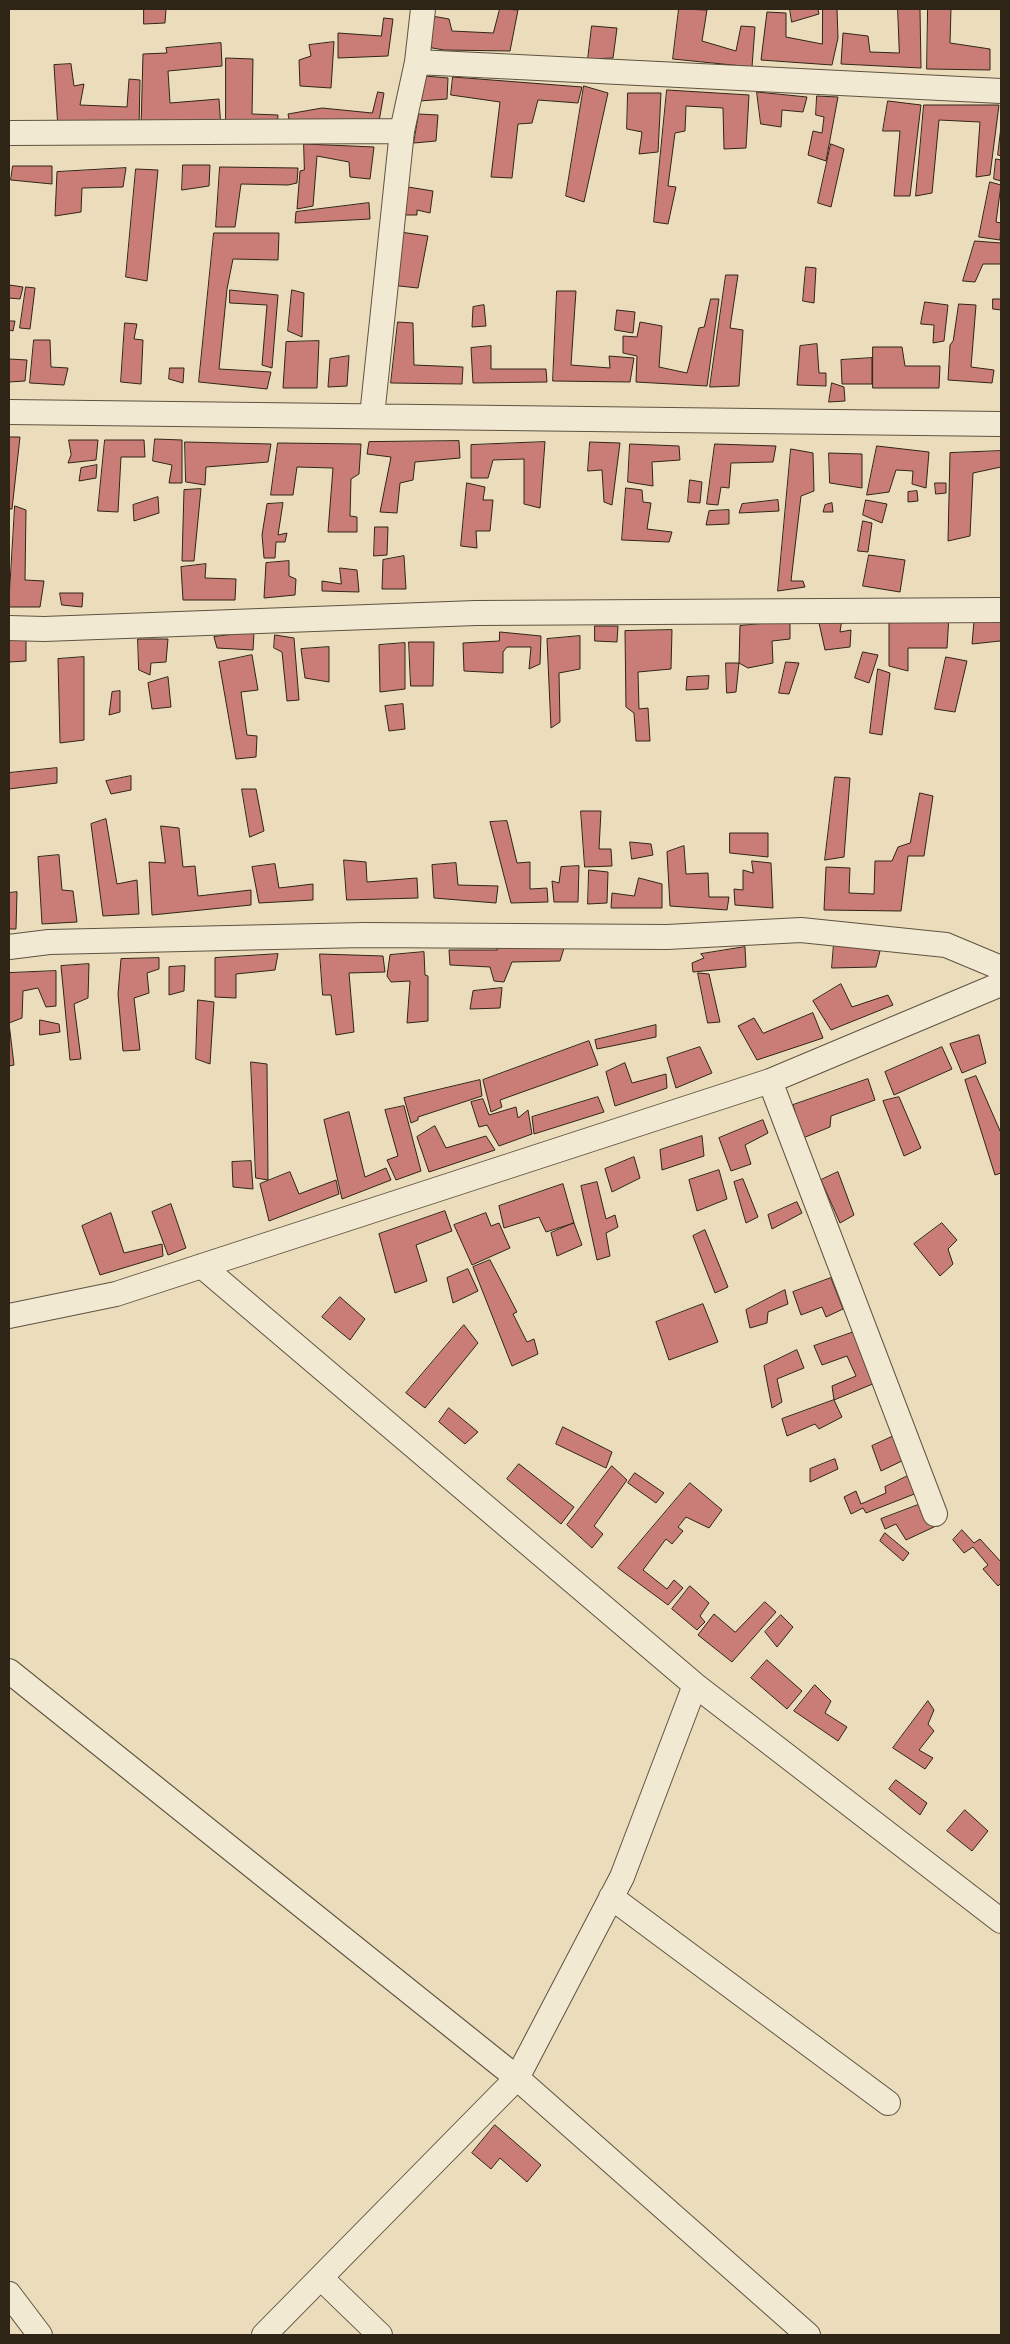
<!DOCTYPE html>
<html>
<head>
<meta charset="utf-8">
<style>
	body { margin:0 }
	#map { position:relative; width:1010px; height:2344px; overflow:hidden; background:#ebddbb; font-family:Vollkorn,serif }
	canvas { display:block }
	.frame { position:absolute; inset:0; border:10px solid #2f2517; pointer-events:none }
</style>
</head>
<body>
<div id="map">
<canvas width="1010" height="2344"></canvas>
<div class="frame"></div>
</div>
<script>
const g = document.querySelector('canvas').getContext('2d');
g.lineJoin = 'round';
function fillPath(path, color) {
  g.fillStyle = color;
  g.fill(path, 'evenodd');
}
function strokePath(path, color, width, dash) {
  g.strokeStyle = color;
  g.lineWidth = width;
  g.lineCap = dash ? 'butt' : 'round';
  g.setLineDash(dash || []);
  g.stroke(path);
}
const building = new Path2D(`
	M 144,9 L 166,9 L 165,23 L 144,24 Z
	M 500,9 L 518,10 L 510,51 L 444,50 L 427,47 L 432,16 L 449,19 L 452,31 L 493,33 Z
	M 679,9 L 707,10 L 702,41 L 736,51 L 741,26 L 755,27 L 752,67 L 673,59 Z
	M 790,9 L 818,9 L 819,14 L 792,22 Z
	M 823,9 L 837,9 L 838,38 L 832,65 L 761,60 L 767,12 L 786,13 L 786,37 L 822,44 Z
	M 898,9 L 920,9 L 921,68 L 841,64 L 843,33 L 868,36 L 870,52 L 899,53 Z
	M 928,9 L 951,9 L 950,43 L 990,49 L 990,70 L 927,69 Z
	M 384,18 L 393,19 L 388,56 L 338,58 L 338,33 L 381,36 Z
	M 592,26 L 617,28 L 613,58 L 588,59 Z
	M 334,42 L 331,88 L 300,86 L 299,60 L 311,56 L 309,45 Z
	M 221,43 L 222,66 L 168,71 L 170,103 L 219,99 L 221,129 L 141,128 L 143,54 L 167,53 L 166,48 Z
	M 226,58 L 253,59 L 252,114 L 278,115 L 277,129 L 226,128 Z
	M 71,64 L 74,86 L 84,84 L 80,105 L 127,107 L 129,79 L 140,80 L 139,128 L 58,129 L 54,65 Z
	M 425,76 L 448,78 L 447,99 L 420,101 Z
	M 453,77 L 582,87 L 578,103 L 538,100 L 532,123 L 518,124 L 512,178 L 491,177 L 500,102 L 451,95 Z
	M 584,86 L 608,93 L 584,202 L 566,196 Z
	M 667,90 L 749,95 L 746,148 L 724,149 L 723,108 L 686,106 L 685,131 L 675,133 L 668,186 L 676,187 L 668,224 L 654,222 Z
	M 378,92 L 384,93 L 378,127 L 290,125 L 288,114 L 322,108 L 372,113 Z
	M 757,92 L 807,97 L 803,112 L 782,110 L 781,127 L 761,124 Z
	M 628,93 L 661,93 L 658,152 L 639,154 L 642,132 L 627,129 Z
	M 817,96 L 838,97 L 826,161 L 808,155 L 813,131 L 822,133 L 824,117 L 816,115 Z
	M 888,101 L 921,105 L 910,196 L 894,196 L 900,131 L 883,131 Z
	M 924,105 L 999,105 L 990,175 L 976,177 L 980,122 L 939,120 L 932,193 L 916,196 Z
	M 419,114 L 438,115 L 436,141 L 414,143 Z
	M 1001,127 L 1001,156 L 998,155 Z
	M 304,144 L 374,147 L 370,179 L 350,177 L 349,162 L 317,156 L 313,206 L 297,209 L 300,171 L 304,170 Z
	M 831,144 L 844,149 L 831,207 L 818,203 Z
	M 996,159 L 1001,160 L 1001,181 L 994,179 Z
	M 183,165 L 210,165 L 209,186 L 182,190 Z
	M 13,166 L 52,166 L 52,184 L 11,180 Z
	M 220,167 L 298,168 L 297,183 L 288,185 L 241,184 L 235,227 L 216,227 Z
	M 126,168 L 123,187 L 82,188 L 81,212 L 55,216 L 57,172 Z
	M 136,169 L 158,170 L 147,281 L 126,277 Z
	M 990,182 L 1001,185 L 996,222 L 1001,223 L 1000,240 L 979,237 Z
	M 408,187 L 433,191 L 430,213 L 417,210 L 417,215 L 402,215 Z
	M 369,203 L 370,219 L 295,223 L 296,212 Z
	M 400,232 L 428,236 L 418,288 L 390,285 Z
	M 214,233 L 279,233 L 278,260 L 233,259 L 227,289 L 219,369 L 271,372 L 267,389 L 199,382 Z
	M 975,241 L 1001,243 L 1001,264 L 983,264 L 975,282 L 963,281 Z
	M 806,267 L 816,268 L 814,303 L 803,301 Z
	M 726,275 L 738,275 L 730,328 L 743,330 L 739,386 L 710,387 Z
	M 9,285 L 23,287 L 20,299 L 9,298 Z
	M 26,287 L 35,288 L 30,329 L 20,328 Z
	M 230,290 L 278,295 L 272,368 L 262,365 L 267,305 L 230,303 Z
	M 292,290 L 304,293 L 302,337 L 288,331 Z
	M 557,291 L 576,291 L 571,365 L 610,368 L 609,356 L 634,358 L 630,382 L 553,381 Z
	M 711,299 L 719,299 L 707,386 L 636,382 L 637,356 L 623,353 L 623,336 L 637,337 L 640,322 L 662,326 L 659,367 L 687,373 L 699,328 L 704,327 Z
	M 993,299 L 1001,299 L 1001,310 L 993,309 Z
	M 925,302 L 948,305 L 944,341 L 933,343 L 934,325 L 921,324 Z
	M 959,304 L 976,305 L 971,367 L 994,370 L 992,383 L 948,380 L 950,345 L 953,341 Z
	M 484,305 L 486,326 L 472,327 L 473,307 Z
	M 617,310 L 635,312 L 633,333 L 615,330 Z
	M 9,321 L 15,321 L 13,331 L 9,330 Z
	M 398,322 L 413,323 L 414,365 L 463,367 L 462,384 L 391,383 Z
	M 125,323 L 137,324 L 134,339 L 143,340 L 141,384 L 121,382 Z
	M 34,340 L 50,340 L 51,367 L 68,368 L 64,385 L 30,383 Z
	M 319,341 L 317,388 L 283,388 L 286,342 Z
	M 817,344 L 819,373 L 826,373 L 826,386 L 797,385 L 800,346 Z
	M 491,346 L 491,369 L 546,369 L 547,382 L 473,383 L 471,348 Z
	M 873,347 L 902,347 L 905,366 L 940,366 L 939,388 L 873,388 Z
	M 349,356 L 347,386 L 328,387 L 330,359 Z
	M 872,358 L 872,384 L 842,384 L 841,360 Z
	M 9,359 L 27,360 L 25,381 L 9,382 Z
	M 170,368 L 184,368 L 183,383 L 169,379 Z
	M 832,383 L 844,387 L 845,401 L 829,402 Z
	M 9,437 L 20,437 L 12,509 L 9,509 Z
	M 155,439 L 182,440 L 182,483 L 169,483 L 172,465 L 153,461 Z
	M 69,440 L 98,440 L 96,460 L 68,463 L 71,455 Z
	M 105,440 L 144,440 L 145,457 L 121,457 L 118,512 L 98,511 Z
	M 459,441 L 460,458 L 415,462 L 413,480 L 400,483 L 397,513 L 380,512 L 391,457 L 367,454 L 369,442 Z
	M 185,442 L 271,444 L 268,462 L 206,467 L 205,485 L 186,482 Z
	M 545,442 L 540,508 L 524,504 L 524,459 L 493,460 L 488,478 L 471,478 L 471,445 Z
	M 590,442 L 620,443 L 612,505 L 604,502 L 602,470 L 588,471 Z
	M 278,443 L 361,444 L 359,474 L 351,479 L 350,516 L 357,517 L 357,532 L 328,532 L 333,468 L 297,467 L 293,495 L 271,495 Z
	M 630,444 L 679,446 L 680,460 L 652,462 L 653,486 L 628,482 Z
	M 715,444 L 776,446 L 773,462 L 731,463 L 729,488 L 721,487 L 718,505 L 707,504 Z
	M 877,446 L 929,452 L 926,488 L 912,484 L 913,471 L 896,470 L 889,492 L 867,495 Z
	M 791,449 L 813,453 L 814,491 L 801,496 L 791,581 L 803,581 L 805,587 L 778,591 Z
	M 1001,451 L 1001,467 L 973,473 L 970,536 L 948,541 L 950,453 Z
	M 829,453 L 862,454 L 862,488 L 830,483 Z
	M 97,465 L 96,478 L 79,481 L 81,468 Z
	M 690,480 L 702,482 L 700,503 L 688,502 Z
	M 467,483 L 485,487 L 483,500 L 493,500 L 490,531 L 476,531 L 477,548 L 461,546 Z
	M 935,483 L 946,483 L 946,493 L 936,494 Z
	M 626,488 L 642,490 L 643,502 L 651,503 L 647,529 L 672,532 L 669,542 L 622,540 Z
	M 201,489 L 194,561 L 182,561 L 184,490 Z
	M 917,491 L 918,501 L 908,502 L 908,492 Z
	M 158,497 L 159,513 L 134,521 L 133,505 Z
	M 778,500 L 779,511 L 739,513 L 742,504 Z
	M 866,500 L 887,504 L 882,523 L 863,515 Z
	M 283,503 L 278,535 L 287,533 L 285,542 L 276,542 L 275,558 L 264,558 L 262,535 L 267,504 Z
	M 832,503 L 833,512 L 823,512 L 825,505 Z
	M 15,506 L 26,510 L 25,580 L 44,581 L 40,607 L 9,607 Z
	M 729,510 L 729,524 L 706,525 L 709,511 Z
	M 863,521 L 872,523 L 868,552 L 858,551 Z
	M 375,527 L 388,527 L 387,555 L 374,556 Z
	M 869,555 L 905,560 L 900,592 L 863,586 Z
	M 404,556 L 406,589 L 382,589 L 383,560 Z
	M 289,561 L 289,576 L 296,579 L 295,595 L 264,598 L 266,563 Z
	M 206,564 L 205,578 L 236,579 L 235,600 L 183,600 L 181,567 Z
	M 340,568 L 357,570 L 359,592 L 322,591 L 322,581 L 341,584 Z
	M 60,593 L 83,593 L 82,607 L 62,605 Z
	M 949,616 L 947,648 L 908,648 L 908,671 L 889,666 L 889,618 Z
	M 1001,618 L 1001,643 L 1000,641 L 972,644 L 974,621 Z
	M 842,619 L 840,632 L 851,630 L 850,647 L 825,650 L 819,623 Z
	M 790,621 L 790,639 L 772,641 L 773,663 L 748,668 L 739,663 L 740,626 Z
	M 595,626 L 618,626 L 617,642 L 595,641 Z
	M 672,630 L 671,669 L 638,672 L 639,709 L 648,708 L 650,741 L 636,741 L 634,713 L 626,707 L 625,631 Z
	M 254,632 L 253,650 L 217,648 L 214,637 Z
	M 500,632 L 541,636 L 540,664 L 529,669 L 531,647 L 507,647 L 503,652 L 503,673 L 464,671 L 463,643 L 499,641 Z
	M 275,635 L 294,638 L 299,700 L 287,701 L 282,652 L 274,648 Z
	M 9,636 L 26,636 L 26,661 L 9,662 Z
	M 580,636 L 580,669 L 559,673 L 560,722 L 551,728 L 547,639 Z
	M 138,639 L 168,639 L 166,662 L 151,663 L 150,675 L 139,670 Z
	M 409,642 L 434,642 L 433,686 L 411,686 Z
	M 405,643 L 405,689 L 380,692 L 379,645 Z
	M 329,647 L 329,682 L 305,678 L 301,649 Z
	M 863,652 L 878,655 L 869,683 L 855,678 Z
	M 252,655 L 258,690 L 241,692 L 247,735 L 257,736 L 256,757 L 236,759 L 219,662 Z
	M 84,657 L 84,740 L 60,743 L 58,659 Z
	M 946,657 L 967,661 L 955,712 L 935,709 Z
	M 786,662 L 799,663 L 789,694 L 779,693 Z
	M 726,663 L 739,663 L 736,692 L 727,693 Z
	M 878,669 L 890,673 L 882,735 L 870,733 Z
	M 709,676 L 708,689 L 686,690 L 687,677 Z
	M 168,677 L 171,707 L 152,709 L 148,683 Z
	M 120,691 L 120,712 L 109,715 L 112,692 Z
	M 403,704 L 405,729 L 389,731 L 385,706 Z
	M 57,768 L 57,783 L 9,789 L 9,773 Z
	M 131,776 L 131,790 L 111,794 L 106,781 Z
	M 835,777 L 850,778 L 844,857 L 825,860 Z
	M 242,789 L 256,789 L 264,831 L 250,837 Z
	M 920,793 L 933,796 L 924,856 L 908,856 L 901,911 L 824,910 L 826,867 L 850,868 L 849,893 L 874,894 L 875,861 L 892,861 L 898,847 L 910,843 Z
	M 581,811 L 601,811 L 599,849 L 611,849 L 612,866 L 585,867 Z
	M 106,819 L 117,884 L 137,880 L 139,914 L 103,916 L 91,824 Z
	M 507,821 L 517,863 L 530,862 L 530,889 L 547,888 L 548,902 L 511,903 L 490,822 Z
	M 161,826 L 179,828 L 183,867 L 195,866 L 198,896 L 251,890 L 251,905 L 152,915 L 149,862 L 165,863 Z
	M 730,833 L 768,833 L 768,857 L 730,853 Z
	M 630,842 L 651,844 L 653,855 L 632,859 Z
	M 684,846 L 686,874 L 708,873 L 709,897 L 729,897 L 727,910 L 670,906 L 667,852 Z
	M 59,855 L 62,890 L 73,891 L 77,922 L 42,924 L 38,857 Z
	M 344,860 L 366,862 L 367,882 L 417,878 L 418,898 L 347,900 Z
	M 752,861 L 771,863 L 773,908 L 735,905 L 734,889 L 743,890 L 743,870 L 753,873 Z
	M 456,863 L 458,885 L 498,886 L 496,903 L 434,898 L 432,865 Z
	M 275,864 L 279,888 L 313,884 L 313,900 L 259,903 L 252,867 Z
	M 579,866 L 578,902 L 554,902 L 552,881 L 559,883 L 561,867 Z
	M 589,870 L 608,872 L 607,903 L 588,904 Z
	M 639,878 L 662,884 L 662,908 L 611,908 L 612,893 L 634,896 Z
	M 17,892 L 16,929 L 9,929 L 9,893 Z
	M 834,943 L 880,951 L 876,967 L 832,968 Z
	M 497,944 L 564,948 L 560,961 L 512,962 L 504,982 L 494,981 L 490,967 L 450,965 L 449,950 L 497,950 Z
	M 745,947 L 746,967 L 693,972 L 692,963 L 704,958 L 701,954 Z
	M 424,952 L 425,975 L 428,976 L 428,1021 L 407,1023 L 410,981 L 391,982 L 387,976 L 390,955 Z
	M 278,954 L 275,970 L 236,974 L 236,998 L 215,997 L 215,958 Z
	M 320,954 L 383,956 L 385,972 L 349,973 L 354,1032 L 336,1035 L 331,995 L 323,995 Z
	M 159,958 L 159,969 L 147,973 L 149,993 L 134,998 L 140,1050 L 123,1051 L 118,994 L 121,959 Z
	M 89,964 L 88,998 L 74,1004 L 81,1059 L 70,1060 L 61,966 Z
	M 185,966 L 184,991 L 169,995 L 169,967 Z
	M 56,971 L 56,1006 L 46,1007 L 38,988 L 23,991 L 22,1018 L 9,1023 L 14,1065 L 9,1066 L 9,973 Z
	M 698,973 L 709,974 L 720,1022 L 708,1023 Z
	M 841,984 L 852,1007 L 888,995 L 893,1005 L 831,1030 L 813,1001 Z
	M 502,988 L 500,1008 L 470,1009 L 473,991 Z
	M 198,1000 L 214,1002 L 210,1064 L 196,1059 Z
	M 813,1013 L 823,1038 L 757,1060 L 738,1026 L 754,1018 L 763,1033 Z
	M 40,1020 L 59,1024 L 60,1032 L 40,1035 Z
	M 656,1025 L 656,1037 L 597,1049 L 595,1040 Z
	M 979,1035 L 986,1063 L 962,1073 L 950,1044 Z
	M 589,1041 L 598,1065 L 500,1100 L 502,1107 L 491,1112 L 483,1080 Z
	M 700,1047 L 712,1073 L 676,1088 L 667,1058 Z
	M 942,1047 L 952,1069 L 894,1095 L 885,1072 Z
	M 251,1062 L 267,1064 L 268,1180 L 256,1178 Z
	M 625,1063 L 632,1083 L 666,1074 L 667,1088 L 615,1106 L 606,1072 Z
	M 976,1076 L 1001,1133 L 1001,1173 L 995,1175 L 965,1080 Z
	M 868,1079 L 875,1100 L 831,1116 L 830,1127 L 803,1138 L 793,1105 Z
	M 480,1080 L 482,1096 L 418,1117 L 418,1120 L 411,1123 L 404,1098 Z
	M 598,1097 L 604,1112 L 534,1134 L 532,1117 Z
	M 899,1097 L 921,1148 L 904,1156 L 883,1101 Z
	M 483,1099 L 489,1115 L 516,1107 L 518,1118 L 528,1110 L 532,1134 L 499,1146 L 487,1125 L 479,1127 L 471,1102 Z
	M 404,1106 L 421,1171 L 396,1180 L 387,1160 L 398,1156 L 385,1110 Z
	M 349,1112 L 365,1177 L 386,1168 L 391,1180 L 342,1199 L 324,1120 Z
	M 763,1120 L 768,1133 L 745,1145 L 751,1164 L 731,1171 L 719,1138 Z
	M 435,1126 L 446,1148 L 486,1136 L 495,1150 L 429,1172 L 417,1137 Z
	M 702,1136 L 704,1156 L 662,1170 L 660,1150 Z
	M 634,1157 L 640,1178 L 612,1192 L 605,1169 Z
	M 251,1161 L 253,1189 L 233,1187 L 232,1162 Z
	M 719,1170 L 727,1199 L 697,1211 L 689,1180 Z
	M 290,1172 L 299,1194 L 336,1180 L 339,1194 L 269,1221 L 260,1184 Z
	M 838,1172 L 854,1215 L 840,1223 L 821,1180 Z
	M 743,1179 L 758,1217 L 746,1223 L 734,1182 Z
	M 597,1182 L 606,1219 L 615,1215 L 618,1227 L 606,1233 L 610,1256 L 597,1260 L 581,1186 Z
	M 563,1184 L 574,1223 L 546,1232 L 539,1217 L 504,1228 L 499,1206 Z
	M 797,1202 L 802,1213 L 772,1229 L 768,1215 Z
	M 171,1204 L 186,1248 L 168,1255 L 152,1212 Z
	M 445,1211 L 452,1231 L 416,1245 L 427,1281 L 395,1293 L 379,1234 Z
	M 111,1213 L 124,1253 L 162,1244 L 163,1256 L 100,1275 L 82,1226 Z
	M 486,1213 L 491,1226 L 499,1223 L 510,1248 L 472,1265 L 454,1225 Z
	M 574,1223 L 582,1245 L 557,1256 L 551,1233 Z
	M 942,1223 L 957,1240 L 948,1249 L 953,1264 L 940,1276 L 914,1244 Z
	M 705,1230 L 728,1287 L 715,1293 L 693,1236 Z
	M 490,1260 L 517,1312 L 513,1314 L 527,1342 L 534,1339 L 538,1354 L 512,1366 L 473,1267 Z
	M 468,1269 L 478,1291 L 453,1303 L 447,1278 Z
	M 831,1278 L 843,1309 L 826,1317 L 822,1307 L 801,1315 L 793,1292 Z
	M 785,1290 L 788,1304 L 768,1312 L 767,1323 L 750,1328 L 746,1310 Z
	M 340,1297 L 365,1319 L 350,1340 L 322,1317 Z
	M 703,1304 L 718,1342 L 669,1360 L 656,1322 Z
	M 464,1325 L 478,1343 L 425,1408 L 406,1393 Z
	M 854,1332 L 875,1383 L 834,1400 L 832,1386 L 856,1376 L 847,1356 L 822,1365 L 814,1346 Z
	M 797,1350 L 804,1368 L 777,1379 L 782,1402 L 772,1408 L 764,1366 Z
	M 834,1400 L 842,1417 L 819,1429 L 815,1424 L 787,1436 L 782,1419 Z
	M 449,1408 L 478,1432 L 465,1444 L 439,1422 Z
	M 563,1427 L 612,1452 L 606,1468 L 556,1444 Z
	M 896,1435 L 906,1459 L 881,1471 L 872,1446 Z
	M 835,1459 L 838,1469 L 810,1482 L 810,1469 Z
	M 519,1464 L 574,1507 L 561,1524 L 507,1479 Z
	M 612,1466 L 627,1480 L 594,1526 L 603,1534 L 592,1548 L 567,1525 Z
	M 635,1473 L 664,1493 L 656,1503 L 628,1483 Z
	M 914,1473 L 922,1491 L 866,1513 L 863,1508 L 851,1514 L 844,1497 L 856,1491 L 861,1504 L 886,1493 L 885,1487 Z
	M 690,1483 L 722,1510 L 709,1528 L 686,1517 L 678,1527 L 683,1531 L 672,1544 L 666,1539 L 643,1570 L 667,1589 L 674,1580 L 683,1588 L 668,1605 L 618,1568 Z
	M 926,1502 L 936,1526 L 906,1540 L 896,1524 L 885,1529 L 881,1519 Z
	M 962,1530 L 974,1543 L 980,1539 L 1001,1562 L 1001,1583 L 998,1586 L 983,1569 L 988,1565 L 973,1547 L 964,1553 L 953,1540 Z
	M 885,1533 L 909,1553 L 903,1561 L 880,1541 Z
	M 690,1586 L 709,1603 L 700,1616 L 705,1622 L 697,1630 L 672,1609 Z
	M 765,1602 L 776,1612 L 732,1662 L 698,1635 L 714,1614 L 735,1632 Z
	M 781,1615 L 793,1627 L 777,1647 L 765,1632 Z
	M 767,1660 L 802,1691 L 787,1709 L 751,1678 Z
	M 815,1685 L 831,1701 L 825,1713 L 847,1727 L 838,1741 L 794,1711 Z
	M 928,1701 L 934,1710 L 928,1724 L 934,1731 L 919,1750 L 933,1758 L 925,1769 L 893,1748 Z
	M 896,1780 L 927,1803 L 920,1815 L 889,1789 Z
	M 965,1810 L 988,1831 L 972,1851 L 947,1831 Z
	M 495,2125 L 541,2165 L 527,2182 L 500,2158 L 491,2169 L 472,2153 Z`);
fillPath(building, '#ca7d76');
strokePath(building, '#2f2517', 1);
const minor = new Path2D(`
	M 417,62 L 1001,91
	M 9,133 L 402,131
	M 9,412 L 1001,424
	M 372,416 L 402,131 L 417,62 L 423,9
	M 9,628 L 44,629 L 476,613 L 1001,610
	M 9,947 L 49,942 L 364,935 L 667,937 L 801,930 L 946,945 L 1001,968
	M 770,1081 L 935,1514
	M 202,1266 L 695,1685 L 1001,1921
	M 9,1316 L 116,1294 L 770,1081 L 1001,984
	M 9,1671 L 517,2078 L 808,2335
	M 611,1897 L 888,2103
	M 321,2278 L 380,2335
	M 9,2294 L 40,2335
	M 264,2335 L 517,2078 L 622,1877 L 695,1685`);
strokePath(minor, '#5e5340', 26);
strokePath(minor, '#f2e9d3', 24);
</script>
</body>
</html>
